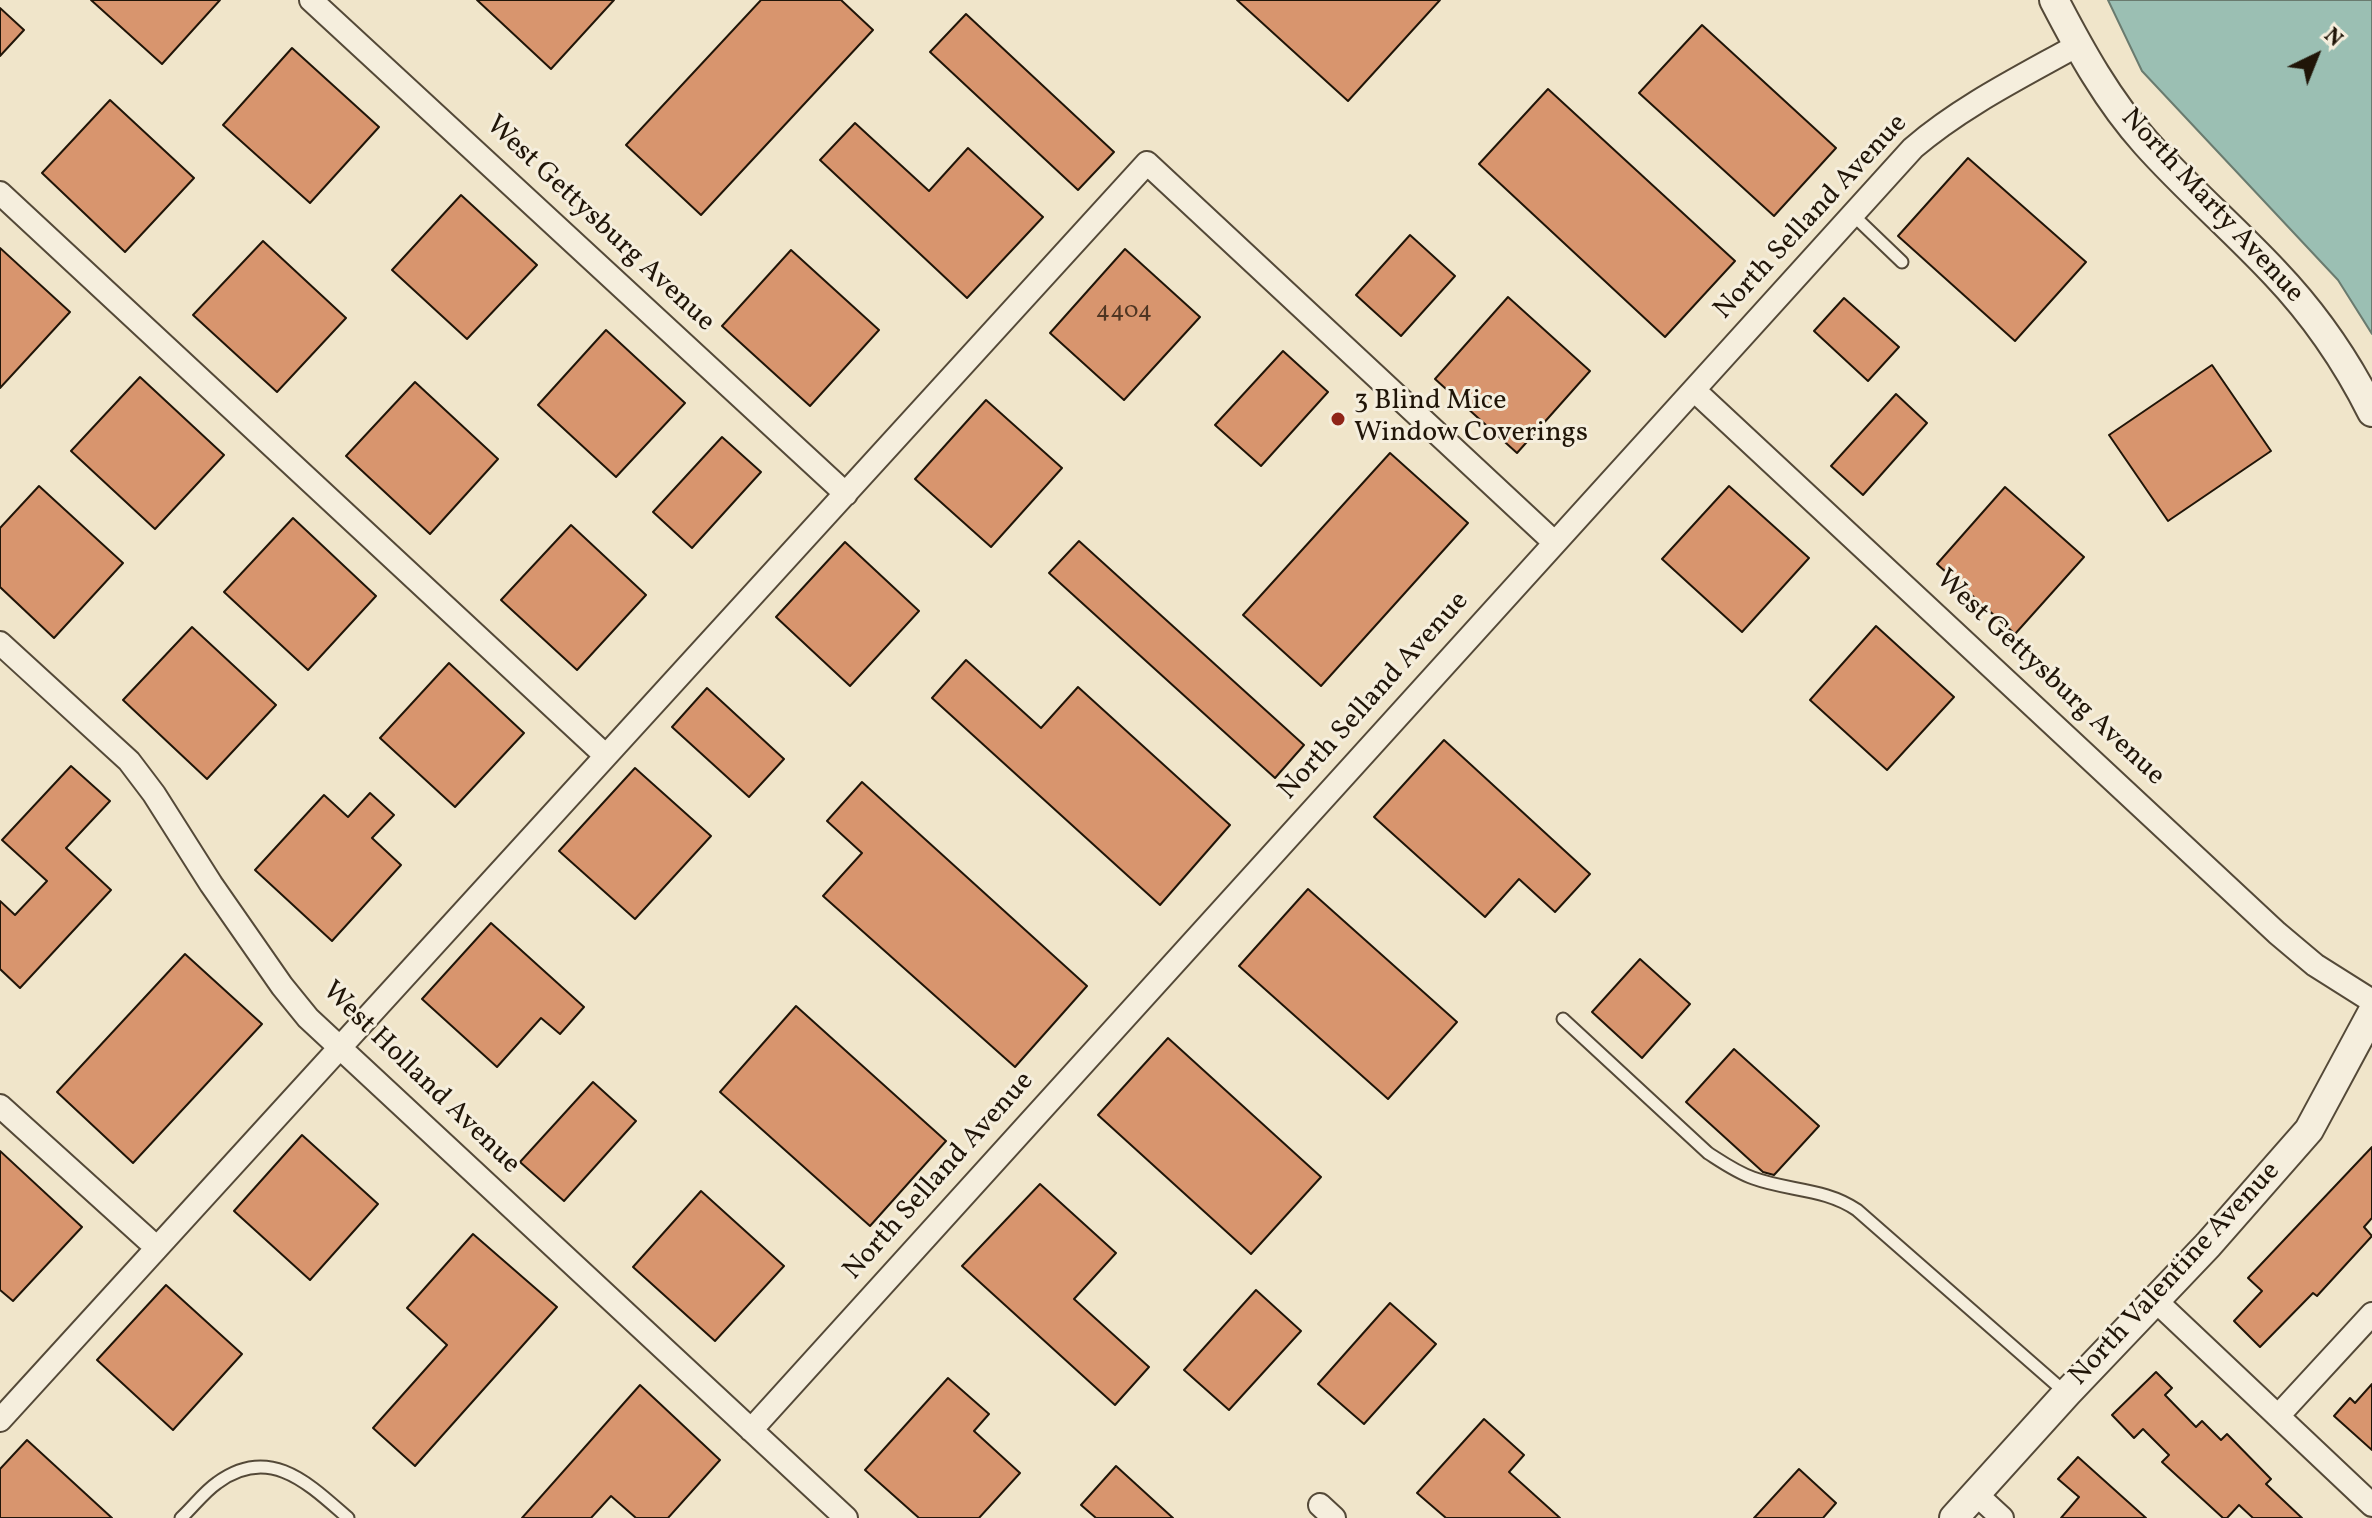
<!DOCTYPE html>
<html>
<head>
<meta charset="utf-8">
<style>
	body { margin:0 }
	#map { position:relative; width:2372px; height:1518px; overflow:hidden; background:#f0e5ca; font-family:Vollkorn,serif }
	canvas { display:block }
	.north { position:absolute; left:2276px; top:16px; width:80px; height:80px; -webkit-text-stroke:6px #f5eedd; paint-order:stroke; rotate:43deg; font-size:22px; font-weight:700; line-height:32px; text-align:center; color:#201508 }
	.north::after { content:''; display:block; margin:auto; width:28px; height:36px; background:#201508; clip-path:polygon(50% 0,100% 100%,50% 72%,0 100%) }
</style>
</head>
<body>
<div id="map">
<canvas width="2372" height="1518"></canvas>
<div class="north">N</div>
</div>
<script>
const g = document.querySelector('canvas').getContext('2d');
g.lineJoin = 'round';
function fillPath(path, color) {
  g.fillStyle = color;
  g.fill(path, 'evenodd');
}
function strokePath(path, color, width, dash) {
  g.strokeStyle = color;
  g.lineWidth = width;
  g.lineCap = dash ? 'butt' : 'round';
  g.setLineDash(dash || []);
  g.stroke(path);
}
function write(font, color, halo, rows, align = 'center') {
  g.font = font + ' Vollkorn,serif';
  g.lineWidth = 6;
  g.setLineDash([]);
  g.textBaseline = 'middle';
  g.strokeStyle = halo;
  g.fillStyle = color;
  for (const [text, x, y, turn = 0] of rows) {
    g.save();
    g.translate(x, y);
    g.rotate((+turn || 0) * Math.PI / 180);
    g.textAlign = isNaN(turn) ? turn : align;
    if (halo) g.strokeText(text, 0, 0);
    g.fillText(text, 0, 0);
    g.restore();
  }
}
const water = new Path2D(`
	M 2108,0 L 2372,0 L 2372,334 L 2338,280 L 2142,71 Z`);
fillPath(water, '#9bbfb3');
strokePath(water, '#6a7b6f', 2);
const building = new Path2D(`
	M 91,0 L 220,0 L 162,64 Z
	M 477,0 L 614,0 L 551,69 Z
	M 761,0 L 841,0 L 873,30 L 701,215 L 626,145 Z
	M 1237,0 L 1440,0 L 1348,101 Z
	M 0,8 L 24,30 L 0,56 Z
	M 966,14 L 1114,152 L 1078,190 L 930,52 Z
	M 1702,25 L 1836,148 L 1774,216 L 1639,93 Z
	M 292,48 L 379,127 L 310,203 L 223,125 Z
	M 1548,89 L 1735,261 L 1665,337 L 1479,164 Z
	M 110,100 L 194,178 L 125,252 L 42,173 Z
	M 855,123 L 929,191 L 968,148 L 1043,217 L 967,298 L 820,160 Z
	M 1968,158 L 2086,262 L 2015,341 L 1898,236 Z
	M 461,195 L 537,265 L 467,339 L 392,270 Z
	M 1410,235 L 1455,276 L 1401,336 L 1356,295 Z
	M 263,241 L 346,318 L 277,392 L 193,315 Z
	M 0,248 L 70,312 L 0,388 Z
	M 1125,249 L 1200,317 L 1124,400 L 1050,333 Z
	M 791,250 L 879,330 L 810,406 L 722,326 Z
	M 1508,297 L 1590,371 L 1517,453 L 1435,379 Z
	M 1844,298 L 1899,347 L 1868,381 L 1814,331 Z
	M 606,330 L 685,403 L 616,477 L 538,405 Z
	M 1283,351 L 1328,392 L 1261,466 L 1215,425 Z
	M 2212,365 L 2271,451 L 2168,521 L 2109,435 Z
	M 140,377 L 224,455 L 155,529 L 71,451 Z
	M 415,382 L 498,459 L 430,534 L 346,456 Z
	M 1896,394 L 1927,423 L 1863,495 L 1831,466 Z
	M 986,400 L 1062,468 L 991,547 L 915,479 Z
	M 722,437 L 761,472 L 692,548 L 653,512 Z
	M 1390,453 L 1468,523 L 1321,686 L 1243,615 Z
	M 39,486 L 123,563 L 54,638 L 0,587 L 0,528 Z
	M 1729,486 L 1809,558 L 1742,632 L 1662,559 Z
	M 2005,487 L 2084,557 L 2015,634 L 1937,564 Z
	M 293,518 L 376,596 L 308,670 L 224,592 Z
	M 571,525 L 646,595 L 577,670 L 501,600 Z
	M 1079,541 L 1304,745 L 1275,778 L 1049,573 Z
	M 845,542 L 919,611 L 850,686 L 776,617 Z
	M 1876,626 L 1954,697 L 1887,770 L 1810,700 Z
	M 192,627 L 276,705 L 207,779 L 123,700 Z
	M 966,660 L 1041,728 L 1078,687 L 1230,825 L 1160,905 L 932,698 Z
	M 449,663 L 524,733 L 455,807 L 380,738 Z
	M 707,688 L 784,759 L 749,797 L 672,727 Z
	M 1444,740 L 1590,874 L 1555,912 L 1519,879 L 1485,917 L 1374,817 Z
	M 71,766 L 110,801 L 66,848 L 111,890 L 20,988 L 0,969 L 0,901 L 15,915 L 47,881 L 2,840 Z
	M 635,768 L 711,836 L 635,919 L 559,851 Z
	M 862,782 L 1087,986 L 1015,1067 L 823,896 L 862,853 L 827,821 Z
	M 370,793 L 394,815 L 372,838 L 401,865 L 332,941 L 255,870 L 324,795 L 348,817 Z
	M 1308,889 L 1457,1022 L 1388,1099 L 1239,966 Z
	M 491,923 L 584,1007 L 560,1034 L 541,1018 L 497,1067 L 422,999 Z
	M 185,954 L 262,1024 L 133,1163 L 57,1092 Z
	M 1640,959 L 1690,1004 L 1642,1058 L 1592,1012 Z
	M 796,1006 L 946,1141 L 870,1226 L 720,1092 Z
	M 1168,1038 L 1321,1177 L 1251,1254 L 1098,1115 Z
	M 1734,1049 L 1819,1126 L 1774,1175 L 1763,1172 L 1686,1102 Z
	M 593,1082 L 636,1121 L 564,1201 L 520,1162 Z
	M 302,1135 L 378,1204 L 310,1280 L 234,1211 Z
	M 2372,1147 L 2372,1218 L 2364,1227 L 2372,1236 L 2317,1296 L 2313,1293 L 2260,1347 L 2234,1321 L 2262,1291 L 2248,1278 Z
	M 0,1151 L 82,1227 L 13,1301 L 0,1290 Z
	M 1040,1184 L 1116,1253 L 1074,1299 L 1149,1367 L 1115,1405 L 962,1266 Z
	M 701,1191 L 784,1266 L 715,1341 L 633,1267 Z
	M 473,1234 L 557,1307 L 415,1466 L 373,1428 L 447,1345 L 407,1308 Z
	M 166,1285 L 242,1354 L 173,1430 L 97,1360 Z
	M 1256,1290 L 1301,1331 L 1229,1410 L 1184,1370 Z
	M 1390,1303 L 1436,1344 L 1364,1424 L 1318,1384 Z
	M 2156,1372 L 2172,1388 L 2165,1395 L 2196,1427 L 2202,1421 L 2221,1440 L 2227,1434 L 2271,1479 L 2266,1484 L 2302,1518 L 2253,1518 L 2239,1505 L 2227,1518 L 2223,1518 L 2162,1462 L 2169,1455 L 2143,1429 L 2134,1438 L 2112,1415 Z
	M 948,1378 L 989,1414 L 974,1431 L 1020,1473 L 979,1518 L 919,1518 L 865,1470 Z
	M 2372,1384 L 2372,1450 L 2334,1416 L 2350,1398 L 2355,1403 Z
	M 640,1385 L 720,1460 L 668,1518 L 636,1518 L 611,1496 L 591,1518 L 522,1518 Z
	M 1484,1419 L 1524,1455 L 1509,1472 L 1560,1518 L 1446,1518 L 1417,1493 Z
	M 27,1440 L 112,1518 L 0,1518 L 0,1469 Z
	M 2078,1457 L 2146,1518 L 2061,1518 L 2079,1497 L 2058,1479 Z
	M 1116,1466 L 1173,1518 L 1096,1518 L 1081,1505 Z
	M 1799,1469 L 1836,1503 L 1823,1518 L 1754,1518 Z`);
fillPath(building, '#d8956e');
strokePath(building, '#201508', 2);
const service = new Path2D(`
	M 1853,215 L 1902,262
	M 1563,1019 L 1708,1153 C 1722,1162 1736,1172 1753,1178 C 1788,1191 1825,1188 1857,1210 L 2066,1393
	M 181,1518 C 193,1507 204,1492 217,1483 C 270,1444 309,1484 348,1518`);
const minor = new Path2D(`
	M 311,0 L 846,494
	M 0,193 L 606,756
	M 1694,390 L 2277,933 L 2315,965 L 2372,1001
	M 0,643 L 129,761 L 154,794 L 211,884 L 282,986 L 308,1018 L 846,1518
	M 0,1106 L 157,1248
	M 2156,1301 L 2372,1505
	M 2278,1416 L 2372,1314
	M 0,1420 L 1147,163 L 1555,543
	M 751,1430 L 1913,148 C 1962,106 2021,77 2078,45
	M 1976,1494 L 2002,1518
	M 1320,1505 L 1334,1518`);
const tertiary = new Path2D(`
	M 2054,0 C 2080,50 2108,101 2146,143 C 2187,189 2233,228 2275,273 C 2314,314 2347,362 2372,412
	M 1954,1518 L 2067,1393 L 2208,1245 L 2309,1130 L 2372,1013`);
strokePath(service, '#544938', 15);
strokePath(minor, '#544938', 26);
strokePath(tertiary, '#544938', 32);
strokePath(service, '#f5eedd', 11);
strokePath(minor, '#f5eedd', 22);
strokePath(tertiary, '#f5eedd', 28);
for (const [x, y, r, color] of [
	[1338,419,8,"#8f2418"]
]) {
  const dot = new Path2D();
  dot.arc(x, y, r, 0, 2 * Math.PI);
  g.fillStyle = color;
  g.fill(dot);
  strokePath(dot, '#f5eedd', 3);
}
write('24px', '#4e3522', null, [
	["4404",1124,313]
]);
write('28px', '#201508', '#f5eedd', [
	["North Marty Avenue",2211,207,47],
	["North Selland Avenue",1812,218,-47],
	["West Gettysburg Avenue",599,225,43],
	["West Gettysburg Avenue",2049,679,43],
	["North Selland Avenue",1375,697,-48],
	["West Holland Avenue",420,1079,44],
	["North Selland Avenue",940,1177,-48],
	["North Valentine Avenue",2176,1275,-47]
]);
write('28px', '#201508', '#f5eedd', [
	["3 Blind Mice",1354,403],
	["Window Coverings",1354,435]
], 'left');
</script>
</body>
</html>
